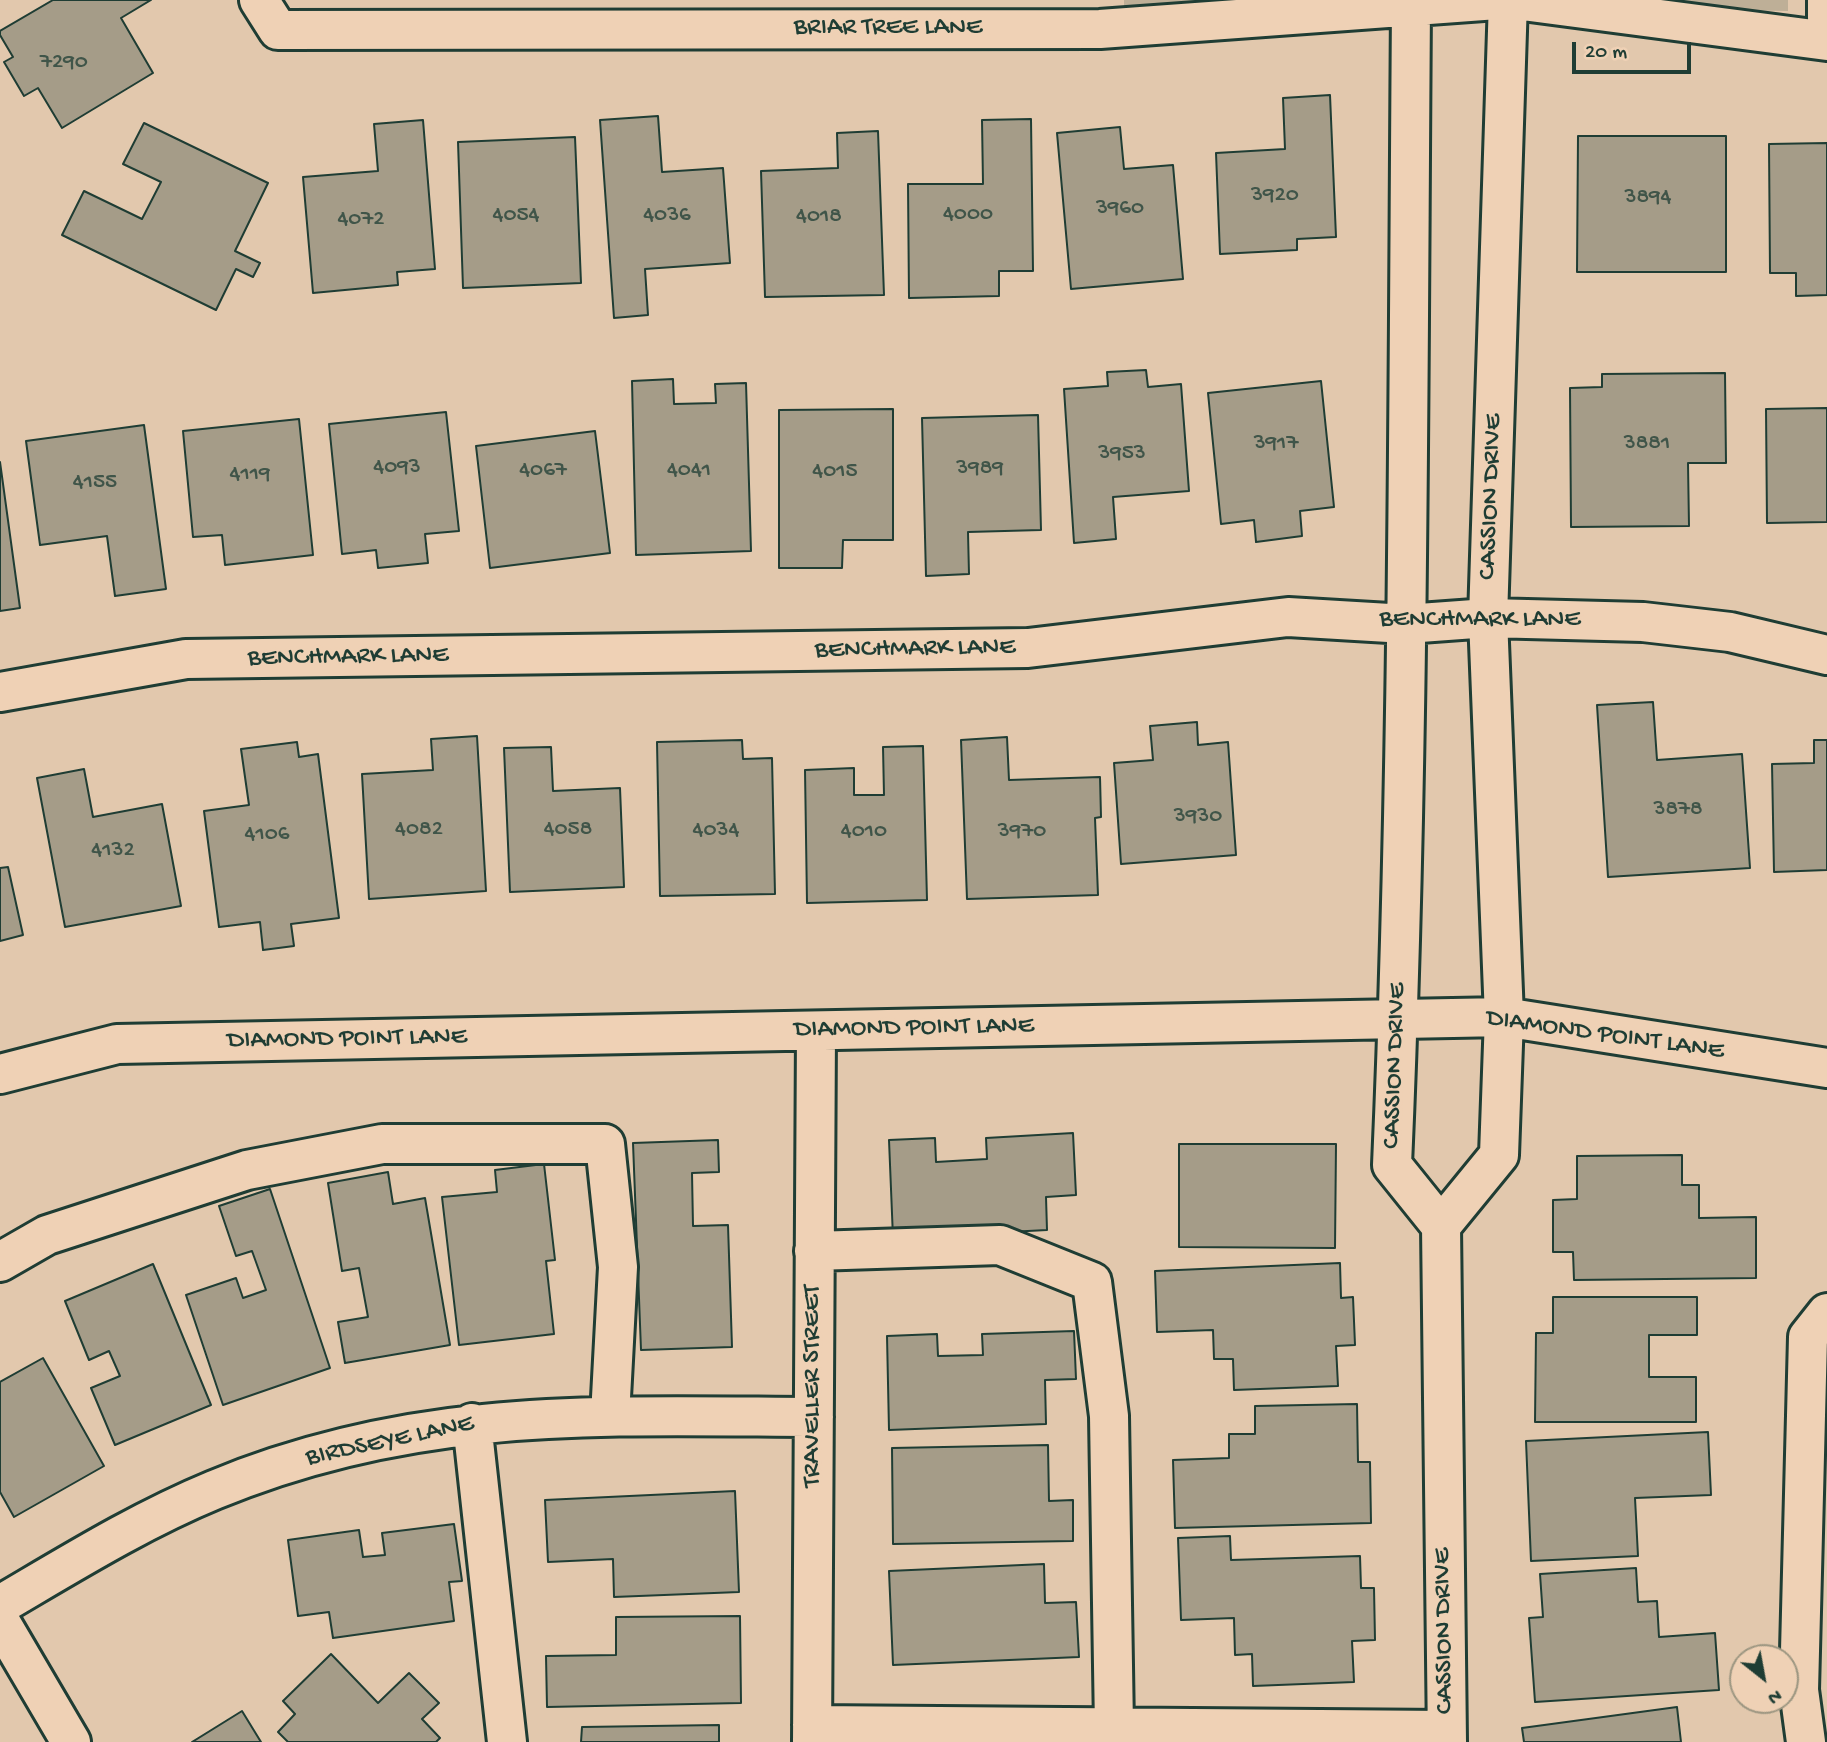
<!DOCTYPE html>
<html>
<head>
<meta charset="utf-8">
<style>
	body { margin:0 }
	#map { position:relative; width:1827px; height:1742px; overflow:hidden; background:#e2c8ad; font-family:"Gochi Hand",sans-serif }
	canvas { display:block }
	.north { position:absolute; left:1729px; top:1644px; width:70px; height:70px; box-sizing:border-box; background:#efd1b5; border:2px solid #9c9681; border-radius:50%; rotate:149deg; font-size:19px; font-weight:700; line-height:28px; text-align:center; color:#1f3d34 }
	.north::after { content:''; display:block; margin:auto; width:24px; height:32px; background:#1f3d34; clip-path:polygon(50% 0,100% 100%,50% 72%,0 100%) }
	.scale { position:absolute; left:1572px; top:42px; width:119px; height:32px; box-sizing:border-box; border:4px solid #1f3d34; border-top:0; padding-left:9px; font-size:21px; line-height:24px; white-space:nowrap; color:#1f3d34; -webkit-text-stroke:5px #efd1b5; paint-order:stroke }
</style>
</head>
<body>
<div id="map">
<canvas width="1827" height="1742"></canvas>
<div class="north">N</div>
<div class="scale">20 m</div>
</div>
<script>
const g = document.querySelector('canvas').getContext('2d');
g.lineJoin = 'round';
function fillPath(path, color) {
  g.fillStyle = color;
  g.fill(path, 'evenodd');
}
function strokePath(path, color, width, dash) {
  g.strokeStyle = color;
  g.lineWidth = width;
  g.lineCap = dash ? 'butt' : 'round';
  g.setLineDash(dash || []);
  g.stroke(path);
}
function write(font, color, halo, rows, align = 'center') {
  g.font = font + ' "Gochi Hand",sans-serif';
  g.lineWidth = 7;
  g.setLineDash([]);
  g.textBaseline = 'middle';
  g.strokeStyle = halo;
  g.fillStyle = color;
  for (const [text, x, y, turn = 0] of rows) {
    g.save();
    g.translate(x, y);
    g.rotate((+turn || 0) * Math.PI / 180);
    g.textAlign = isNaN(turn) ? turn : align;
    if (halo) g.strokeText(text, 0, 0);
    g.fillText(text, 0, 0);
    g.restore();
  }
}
fillPath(new Path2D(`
	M 1124,0 L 1234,0 L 1187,7 L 1124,7 Z
	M 1662,0 L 1788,0 L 1788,11 L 1715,10 Z`), '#beaf97');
const building = new Path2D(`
	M 53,0 L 151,0 L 121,18 L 153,73 L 62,128 L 38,88 L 24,96 L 4,62 L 13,57 L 0,35 L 0,31 Z
	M 1330,95 L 1336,237 L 1297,239 L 1297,250 L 1220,254 L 1216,153 L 1285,149 L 1283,98 Z
	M 658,116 L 662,172 L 723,168 L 730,263 L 645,269 L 648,315 L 614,318 L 600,120 Z
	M 1031,119 L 1033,271 L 999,271 L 999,296 L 909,298 L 908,184 L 983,184 L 982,120 Z
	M 423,120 L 435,269 L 397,272 L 398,285 L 313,293 L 303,177 L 378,171 L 374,124 Z
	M 144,123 L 268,183 L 235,251 L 260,263 L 253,277 L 236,269 L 216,310 L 62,235 L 84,191 L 142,219 L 161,182 L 123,164 Z
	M 1120,127 L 1124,169 L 1173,165 L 1183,279 L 1071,289 L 1057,133 Z
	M 878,131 L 884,295 L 765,297 L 761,171 L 838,168 L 837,133 Z
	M 1578,136 L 1726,136 L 1726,272 L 1577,272 Z
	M 575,137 L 581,283 L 463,288 L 458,142 Z
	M 1827,143 L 1827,295 L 1796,296 L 1796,273 L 1770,273 L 1769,144 Z
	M 1146,370 L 1148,387 L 1181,384 L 1189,491 L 1113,497 L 1116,539 L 1074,543 L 1064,389 L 1108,386 L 1107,372 Z
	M 1725,373 L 1726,463 L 1688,463 L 1689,526 L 1571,527 L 1570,388 L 1602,387 L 1602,374 Z
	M 673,379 L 674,404 L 716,403 L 715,384 L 746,383 L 751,551 L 636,555 L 632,381 Z
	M 1321,381 L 1334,507 L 1300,511 L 1302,536 L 1256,542 L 1254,520 L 1221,524 L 1208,393 Z
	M 1827,408 L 1827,522 L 1767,523 L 1766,409 Z
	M 893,409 L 893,540 L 843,540 L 842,568 L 779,568 L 779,410 Z
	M 446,412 L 459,531 L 425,534 L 428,563 L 378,568 L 376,550 L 342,554 L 329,424 Z
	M 1038,415 L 1041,530 L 968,532 L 969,574 L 926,576 L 922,418 Z
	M 299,419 L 313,555 L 225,565 L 222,535 L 193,537 L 183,431 Z
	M 144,425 L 166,589 L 115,596 L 107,536 L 40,545 L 26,441 Z
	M 595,431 L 610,553 L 490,568 L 476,446 Z
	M 0,462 L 20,608 L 0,611 Z
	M 1653,702 L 1657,760 L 1742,754 L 1750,868 L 1608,877 L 1597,705 Z
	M 1197,722 L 1198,745 L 1228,742 L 1236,855 L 1121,864 L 1114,763 L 1153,760 L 1150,726 Z
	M 477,736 L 486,891 L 369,899 L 362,774 L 433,770 L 431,739 Z
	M 1007,737 L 1009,780 L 1100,777 L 1101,817 L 1095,818 L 1098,895 L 967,899 L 961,740 Z
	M 742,740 L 743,759 L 772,758 L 775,894 L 660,896 L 657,742 Z
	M 1814,740 L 1827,740 L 1827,870 L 1774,872 L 1772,764 L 1814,763 Z
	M 297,742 L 299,757 L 318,754 L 339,918 L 291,924 L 294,946 L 263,950 L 260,922 L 219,927 L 204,811 L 249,805 L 241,749 Z
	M 923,746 L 927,900 L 807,903 L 805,770 L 854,768 L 854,795 L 884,795 L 883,747 Z
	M 551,747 L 553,791 L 620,788 L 624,887 L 510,892 L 504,748 Z
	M 84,769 L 93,817 L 162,804 L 181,906 L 65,927 L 37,778 Z
	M 8,867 L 23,935 L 0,941 L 0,868 Z
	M 1073,1133 L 1076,1195 L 1046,1197 L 1047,1230 L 893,1238 L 889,1140 L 935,1138 L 936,1162 L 987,1159 L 986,1138 Z
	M 718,1140 L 719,1172 L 692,1173 L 693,1226 L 728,1225 L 732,1347 L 641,1350 L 633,1143 Z
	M 1179,1144 L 1336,1144 L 1335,1248 L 1179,1247 Z
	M 1682,1155 L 1682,1185 L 1699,1185 L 1699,1218 L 1756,1217 L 1756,1278 L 1574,1280 L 1573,1252 L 1553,1252 L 1553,1200 L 1577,1199 L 1577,1156 Z
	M 544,1164 L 555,1260 L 546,1261 L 554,1334 L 459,1345 L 442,1197 L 497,1192 L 495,1170 Z
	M 388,1172 L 393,1204 L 425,1198 L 450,1345 L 345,1363 L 338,1322 L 368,1317 L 359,1268 L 342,1271 L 328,1183 Z
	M 270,1189 L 330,1368 L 223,1405 L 186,1295 L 236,1278 L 243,1298 L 266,1290 L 252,1251 L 236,1256 L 219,1206 Z
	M 1340,1263 L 1341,1298 L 1353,1297 L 1355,1345 L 1336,1346 L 1338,1386 L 1234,1390 L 1233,1359 L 1214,1359 L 1213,1330 L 1157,1332 L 1155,1271 Z
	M 153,1264 L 211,1405 L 115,1445 L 91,1388 L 120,1376 L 109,1351 L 89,1360 L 65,1301 Z
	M 1553,1297 L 1697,1297 L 1697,1335 L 1649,1335 L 1649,1377 L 1696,1377 L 1696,1422 L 1535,1422 L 1536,1333 L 1553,1333 Z
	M 1074,1331 L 1076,1379 L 1045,1380 L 1046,1424 L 889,1430 L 887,1336 L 937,1334 L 938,1356 L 983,1355 L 982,1334 Z
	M 43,1358 L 104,1466 L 14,1517 L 0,1492 L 0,1382 Z
	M 1357,1404 L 1358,1462 L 1370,1462 L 1371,1523 L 1175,1528 L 1173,1460 L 1229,1458 L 1229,1434 L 1255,1434 L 1255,1406 Z
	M 1708,1432 L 1711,1495 L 1635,1498 L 1638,1556 L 1531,1561 L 1526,1441 Z
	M 1048,1445 L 1049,1501 L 1073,1500 L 1073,1541 L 893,1544 L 892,1448 Z
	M 735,1491 L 739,1592 L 614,1597 L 613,1559 L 548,1562 L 545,1500 Z
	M 454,1524 L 462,1581 L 449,1582 L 454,1621 L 333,1638 L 329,1612 L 298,1616 L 288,1540 L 359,1530 L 363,1557 L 385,1555 L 382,1533 Z
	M 1230,1536 L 1231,1560 L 1360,1556 L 1361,1588 L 1374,1588 L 1375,1640 L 1352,1641 L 1354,1682 L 1253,1686 L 1252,1654 L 1235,1655 L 1234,1618 L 1181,1620 L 1178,1538 Z
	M 1044,1564 L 1045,1603 L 1076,1602 L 1079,1657 L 893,1665 L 889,1571 Z
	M 1636,1568 L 1638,1602 L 1657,1601 L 1659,1637 L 1715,1633 L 1719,1690 L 1535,1702 L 1529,1618 L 1543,1617 L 1540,1574 Z
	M 740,1616 L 741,1703 L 547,1707 L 546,1656 L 616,1655 L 616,1617 Z
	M 331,1654 L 378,1703 L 409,1673 L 439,1703 L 422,1719 L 440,1738 L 436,1742 L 288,1742 L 278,1732 L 295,1714 L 283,1701 Z
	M 1677,1707 L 1681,1742 L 1524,1742 L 1522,1728 Z
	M 242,1711 L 261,1742 L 192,1742 Z
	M 719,1725 L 719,1742 L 581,1742 L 582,1727 Z`);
fillPath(building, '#a59c88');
strokePath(building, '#1f3d34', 2);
const minor = new Path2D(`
	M 259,0 L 278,30 L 1100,29 L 1497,0
	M 1515,0 L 1827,41
	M 1827,0 L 1827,18
	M 1411,7 C 1408,393 1409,779 1392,1165 L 1441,1226 L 1447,1742
	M 0,692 L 186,659 L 1028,648 L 1288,617 L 1406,624 L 1488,618 L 1643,622 L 1730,632 L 1827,655
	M 0,1074 L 117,1044 L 1504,1017 L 1827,1068
	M 1441,1226 L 1499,1155 L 1504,1017 L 1488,618 L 1508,0
	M 814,1251 L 1000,1245 L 1092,1282 L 1109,1416 L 1114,1728
	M 0,1262 L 47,1235 L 247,1170 L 382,1144 L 605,1144 L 618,1267 L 610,1416
	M 472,1423 L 507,1742
	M 0,1605 C 70,1564 139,1521 214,1490 C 416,1406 602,1416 814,1417
	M 0,1621 L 71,1742
	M 812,1725 L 1446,1730
	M 812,1742 L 816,1031
	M 1806,1742 L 1799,1690 L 1808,1337 L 1827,1313`);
strokePath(minor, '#1f3d34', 44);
strokePath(minor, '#efd1b5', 38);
write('23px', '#405549', null, [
	["7290",64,63],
	["3920",1275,196],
	["3894",1648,198],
	["3960",1120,209],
	["4000",968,215],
	["4054",516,216],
	["4036",667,216],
	["4018",819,217],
	["4072",361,220],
	["3917",1276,444],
	["3881",1647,444],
	["3953",1122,454],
	["4093",397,468],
	["3989",980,469],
	["4067",543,471],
	["4041",689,471],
	["4015",835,472],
	["4119",250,475],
	["4155",95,483],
	["3878",1678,810],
	["3930",1198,817],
	["4082",419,830],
	["4058",568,830],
	["4034",716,831],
	["4010",864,832],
	["3970",1022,832],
	["4106",267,835],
	["4132",113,851]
]);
write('26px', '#1f3d34', '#efd1b5', [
	["BRIAR TREE LANE",888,29],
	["CASSION DRIVE",1492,497,-88],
	["BENCHMARK LANE",1480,621],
	["BENCHMARK LANE",915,650,-1],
	["BENCHMARK LANE",348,658,-1],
	["DIAMOND POINT LANE",914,1029,-1],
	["DIAMOND POINT LANE",1605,1036,8],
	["DIAMOND POINT LANE",347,1040,-1],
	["CASSION DRIVE",1396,1066,-88],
	["TRAVELLER STREET",814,1386,-90],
	["BIRDSEYE LANE",390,1442,-12],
	["CASSION DRIVE",1445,1631,-91]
]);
</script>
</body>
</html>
